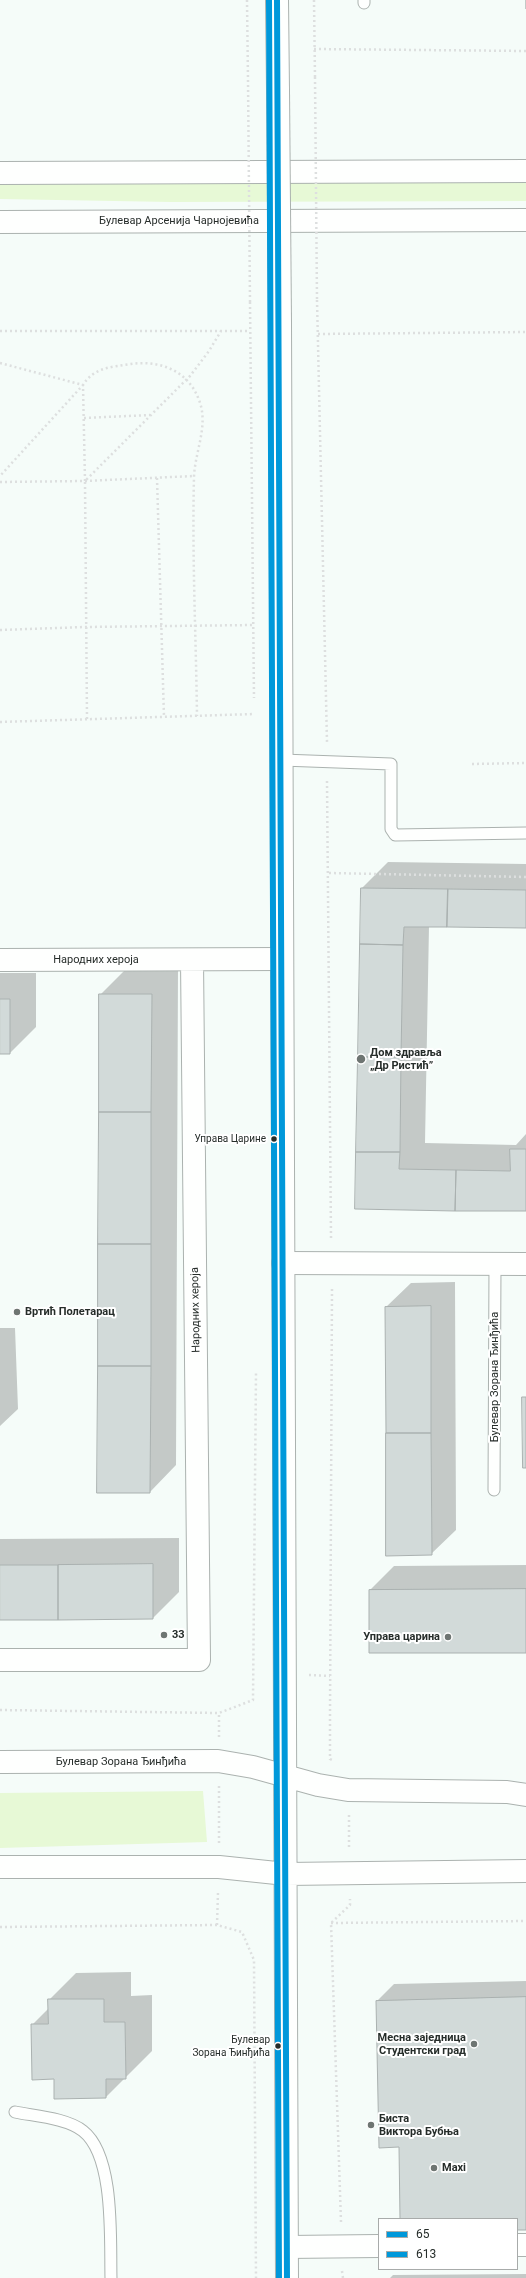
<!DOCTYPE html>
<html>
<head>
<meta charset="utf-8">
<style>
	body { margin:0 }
	#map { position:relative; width:526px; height:2278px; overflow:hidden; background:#f5fcf9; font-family:Roboto,sans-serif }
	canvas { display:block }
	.legend { position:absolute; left:378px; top:2218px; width:140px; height:52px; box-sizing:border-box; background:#fff; border:1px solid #a8abaa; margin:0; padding:5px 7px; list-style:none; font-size:12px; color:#262d2a }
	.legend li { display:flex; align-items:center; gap:8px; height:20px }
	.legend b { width:20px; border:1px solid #a8abaa }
</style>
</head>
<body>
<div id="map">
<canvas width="526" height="2278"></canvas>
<ul class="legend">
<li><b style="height:5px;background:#0098da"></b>65</li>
<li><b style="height:5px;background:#0098da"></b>613</li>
</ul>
</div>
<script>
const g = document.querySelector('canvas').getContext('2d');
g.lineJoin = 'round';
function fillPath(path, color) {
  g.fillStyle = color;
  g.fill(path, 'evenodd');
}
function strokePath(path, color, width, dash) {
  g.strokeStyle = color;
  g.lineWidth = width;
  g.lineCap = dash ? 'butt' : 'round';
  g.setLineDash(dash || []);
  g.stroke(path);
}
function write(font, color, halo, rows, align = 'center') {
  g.font = font + ' Roboto,sans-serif';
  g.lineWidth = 4;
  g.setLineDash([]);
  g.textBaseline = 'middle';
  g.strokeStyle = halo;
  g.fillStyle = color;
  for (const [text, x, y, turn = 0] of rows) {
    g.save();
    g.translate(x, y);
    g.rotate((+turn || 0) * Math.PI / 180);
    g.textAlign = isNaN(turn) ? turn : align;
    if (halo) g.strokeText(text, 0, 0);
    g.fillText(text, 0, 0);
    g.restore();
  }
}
fillPath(new Path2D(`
	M 0,178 L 526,181 L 526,201 L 171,202 L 0,199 Z
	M 203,1791 L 207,1842 L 0,1848 L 0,1793 Z`), '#e7f9d6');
fillPath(new Path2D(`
	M 525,0 L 526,0 L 526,9 L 525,9 Z
	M 388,862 L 526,864 L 526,927 L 429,926 L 425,1143 L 516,1145 L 526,1134 L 526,1210 L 356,1208 L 362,888 Z
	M 127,968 L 178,968 L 176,1465 L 150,1492 L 100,995 Z
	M 0,973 L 36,973 L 36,1027 L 10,1053 L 0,1053 Z
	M 455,1282 L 456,1530 L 431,1554 L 386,1307 L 411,1283 Z
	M 0,1328 L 15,1328 L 18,1409 L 0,1426 Z
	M 179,1538 L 179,1592 L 153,1618 L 0,1619 L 0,1539 Z
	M 526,1565 L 526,1652 L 370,1590 L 394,1566 Z
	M 131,1972 L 131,1996 L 152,1995 L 152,2051 L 106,2097 L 55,2078 L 32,2025 L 49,2008 L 49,2000 L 76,1973 Z
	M 526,1981 L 526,2229 L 517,2229 L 517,2219 L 401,2219 L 400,2146 L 377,2001 L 394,1984 Z
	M 526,2274 L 526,2278 L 390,2278 L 393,2275 Z`), '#0003');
const building = new Path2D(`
	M 361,888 L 448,889 L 447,927 L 404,927 L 403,945 L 360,944 Z
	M 448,889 L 526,890 L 526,928 L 447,927 Z
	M 360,944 L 403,945 L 401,1057 L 358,1057 Z
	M 99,994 L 152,994 L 151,1112 L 99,1112 Z
	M 0,999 L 10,999 L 10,1054 L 0,1054 Z
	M 358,1057 L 401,1057 L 400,1152 L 356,1152 Z
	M 99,1112 L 151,1112 L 151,1244 L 98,1244 Z
	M 510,1149 L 526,1149 L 526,1211 L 455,1211 L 456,1170 L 510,1171 Z
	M 356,1152 L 400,1152 L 399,1169 L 456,1170 L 455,1211 L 355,1209 Z
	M 98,1244 L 151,1244 L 151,1366 L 98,1366 Z
	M 431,1306 L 431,1433 L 386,1433 L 385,1307 Z
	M 98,1366 L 151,1366 L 150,1493 L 97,1493 Z
	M 522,1397 L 526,1397 L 526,1468 L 523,1468 Z
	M 386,1433 L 431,1433 L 432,1555 L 386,1556 Z
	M 153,1564 L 153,1619 L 58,1620 L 58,1565 Z
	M 0,1565 L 58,1565 L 58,1620 L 0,1620 Z
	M 526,1589 L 526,1653 L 369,1653 L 369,1590 Z
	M 526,1997 L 526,2230 L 517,2230 L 517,2219 L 400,2219 L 399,2147 L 379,2148 L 376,2001 Z
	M 48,1999 L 104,1999 L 104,2022 L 125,2022 L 126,2079 L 106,2079 L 106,2098 L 54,2099 L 54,2079 L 32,2080 L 31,2024 L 48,2024 Z`);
fillPath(building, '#d2dad9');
strokePath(building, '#aab1b0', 1);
const service = new Path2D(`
	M 364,0 L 364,3
	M 282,760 L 391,764 L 391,829 L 395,835 L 526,833
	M 494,1490 L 495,1264
	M 15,2112 C 34,2116 67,2118 83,2131 C 115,2156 110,2240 111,2278`);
const minor = new Path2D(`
	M 0,960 L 282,959
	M 283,1263 L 526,1264
	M 0,1660 L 199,1660 L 192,960
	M 517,2245 L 526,2245
	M 287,2247 L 379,2246`);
const tertiary = new Path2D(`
	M 277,0 L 278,90
	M 280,323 L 287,2278
	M 0,1762 L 218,1761 L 253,1767 L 318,1785 L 348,1790 L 507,1792 L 526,1795
	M 0,1867 L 219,1867 L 286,1874 L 526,1871`);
const trunk = new Path2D(`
	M 0,173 L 526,171
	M 0,222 L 526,220`);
strokePath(service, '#abb2af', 13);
strokePath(minor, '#abb2af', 24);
strokePath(tertiary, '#abb2af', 24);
strokePath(trunk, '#abb2af', 24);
strokePath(new Path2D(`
	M 247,0 L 248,80
	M 314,0 L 315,77
	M 314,49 L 526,51
	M 317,300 L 327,742
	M 250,302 L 254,698
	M 0,331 L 249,331
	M 318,334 L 526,332
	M 0,363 L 83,385 L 0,476
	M 84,418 L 150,415
	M 157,478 L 164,717
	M 85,481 L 83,385 C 94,367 112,367 131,364 C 159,360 188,370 199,400 C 209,425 195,451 194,477 C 192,557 196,637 197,716
	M 0,482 L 85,481 L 194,476
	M 0,630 L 85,627 L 254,625
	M 87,719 L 85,481 L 190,376 L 209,351 L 221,331
	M 0,722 L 254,714
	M 472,764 L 526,763
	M 327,781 L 331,1238
	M 329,873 L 526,877
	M 332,1289 L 330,1719 L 330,1759 L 332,1760
	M 309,1675 L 330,1676
	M 0,1710 L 219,1713 L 253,1700 L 256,1373
	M 219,1737 L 219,1713
	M 219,1786 L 219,1843
	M 349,1815 L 349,1848
	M 331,1923 L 526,1921
	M 217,1925 L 218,1892
	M 0,1927 L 217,1925 L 242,1932 L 254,1960 L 256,2278
	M 341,2222 L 331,1923 L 350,1905 L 350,1899
	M 342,2271 L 343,2278`), '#dddfdf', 2.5, [2, 3]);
strokePath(service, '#fefffe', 11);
strokePath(minor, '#fefffe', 22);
strokePath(tertiary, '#fefffe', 22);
strokePath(trunk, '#fefffe', 22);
const tertiaryBridge = new Path2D(`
	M 278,90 L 280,323`);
strokePath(tertiaryBridge, '#abb2af', 24, []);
strokePath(new Path2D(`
	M 315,77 L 317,300
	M 248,80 L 250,302`), '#dddfdf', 2.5, [2, 3]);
strokePath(tertiaryBridge, '#fefffe', 22);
strokePath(new Path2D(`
	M 277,0 L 287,2278`), '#0098da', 6);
strokePath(new Path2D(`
	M 269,0 L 279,2278`), '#0098da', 6);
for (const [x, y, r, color] of [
	[361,1059,5,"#6e7572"],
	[274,1139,3.5,"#262d2a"],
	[17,1312,4,"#6e7572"],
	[164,1635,4,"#6e7572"],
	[448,1637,4,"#6e7572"],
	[474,2044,4,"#6e7572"],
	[278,2046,3.5,"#262d2a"],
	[371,2125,4,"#6e7572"],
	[434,2168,4,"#6e7572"]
]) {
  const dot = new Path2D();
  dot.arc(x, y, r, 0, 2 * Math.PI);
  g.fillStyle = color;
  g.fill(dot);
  strokePath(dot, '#fff', 1.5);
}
write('10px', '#262d2a', '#fff', [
	["Управа Царине",266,1139],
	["Булевар",270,2040],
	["Зорана Ђинђића",270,2053]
], 'right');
write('11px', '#262d2a', '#fff', [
	["Булевар Арсенија Чарнојевића",179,221],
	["Народних хероја",96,960],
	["Народних хероја",196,1310,-91],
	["Булевар Зорана Ђинђића",495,1377,-90],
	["Булевар Зорана Ђинђића",121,1762]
]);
write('bold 11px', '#262d2a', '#fff', [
	["Дом здравља",370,1053],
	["„Др Ристић”",370,1066],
	["Вртић Полетарац",25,1312],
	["33",172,1635],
	["Управа царина",440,1637,"right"],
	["Месна заједница",466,2038,"right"],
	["Студентски град",466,2051,"right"],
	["Биста",379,2119],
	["Виктора Бубња",379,2132],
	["Maxi",442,2168]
], 'left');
</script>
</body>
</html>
